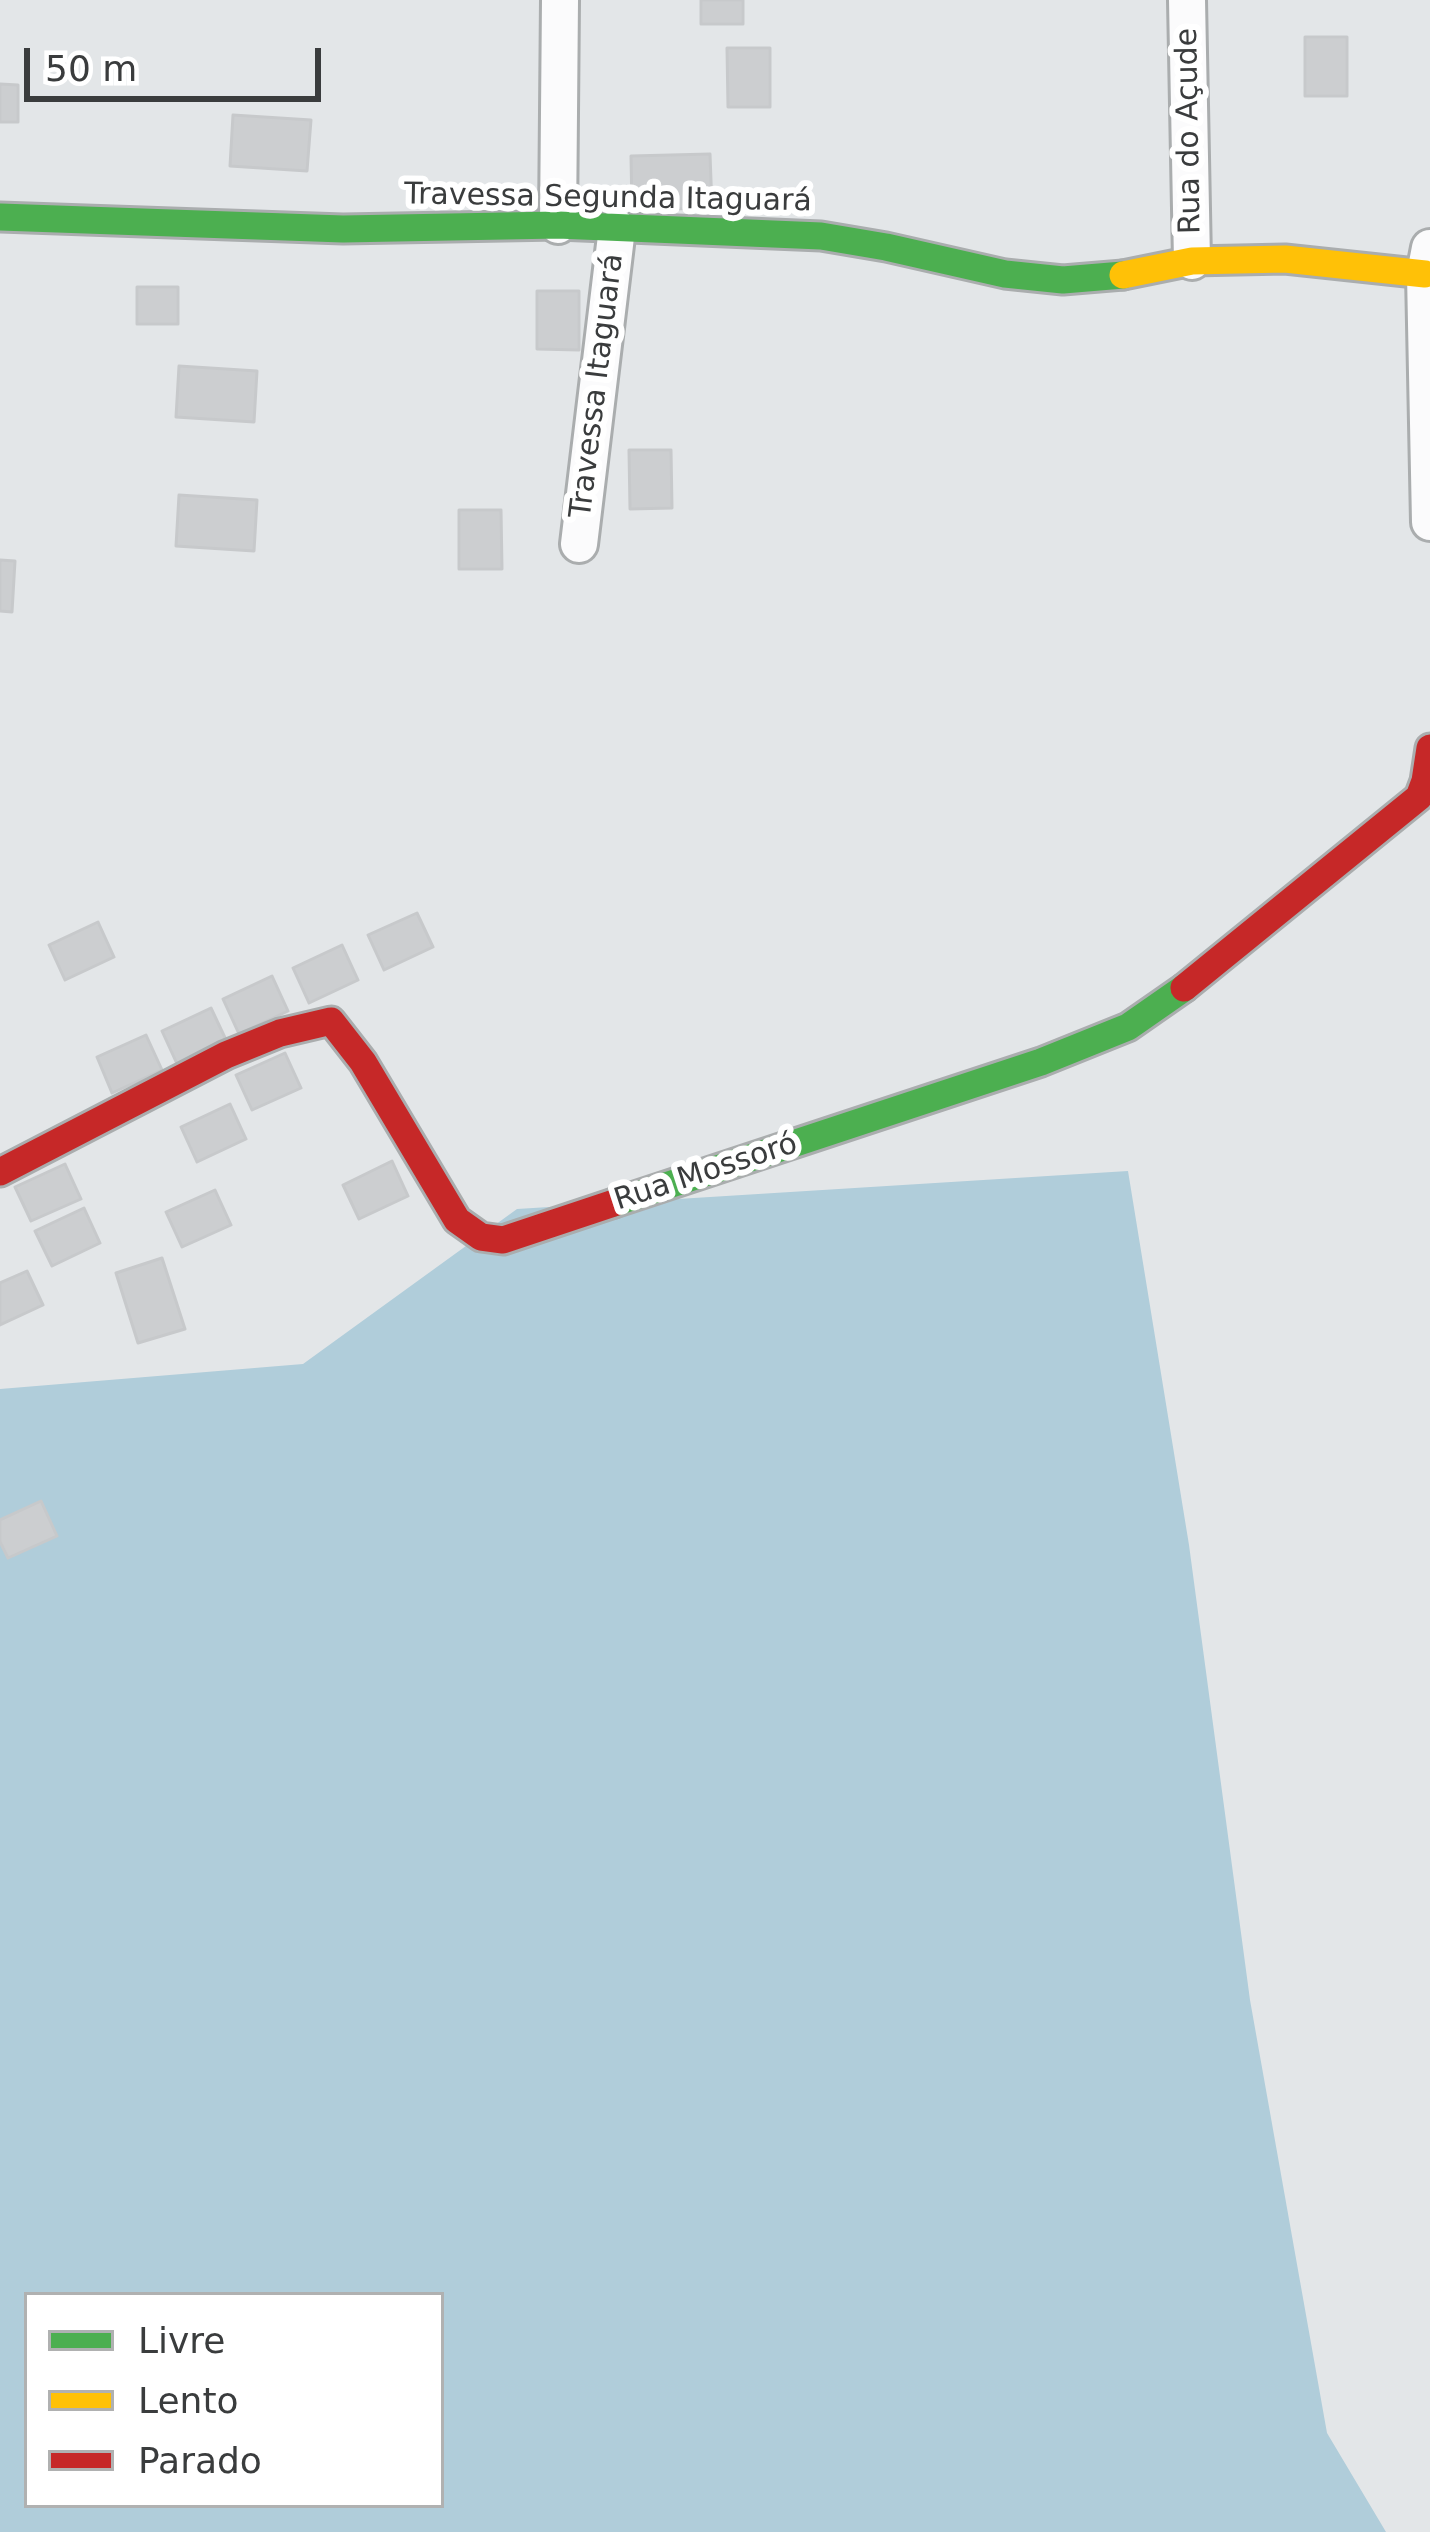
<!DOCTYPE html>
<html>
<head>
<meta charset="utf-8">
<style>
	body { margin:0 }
	#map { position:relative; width:1430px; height:2532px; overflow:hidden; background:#e3e6e8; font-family:"DejaVu Sans",sans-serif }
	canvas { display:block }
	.legend { position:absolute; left:24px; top:2292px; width:420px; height:216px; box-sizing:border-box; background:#fff; border:3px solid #b0b1b1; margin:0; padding:15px 21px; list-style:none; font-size:36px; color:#3a3c3d }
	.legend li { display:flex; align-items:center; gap:24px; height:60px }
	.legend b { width:60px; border:3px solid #b0b1b1 }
	.scale { position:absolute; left:24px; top:48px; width:297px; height:54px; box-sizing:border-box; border:6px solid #3a3c3d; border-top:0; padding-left:15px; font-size:36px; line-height:42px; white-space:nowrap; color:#3a3c3d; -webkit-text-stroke:9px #fff; paint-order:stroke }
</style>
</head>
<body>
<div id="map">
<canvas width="1430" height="2532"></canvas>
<ul class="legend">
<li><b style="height:15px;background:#4caf50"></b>Livre</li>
<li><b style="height:15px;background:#ffc107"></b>Lento</li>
<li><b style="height:15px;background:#c62828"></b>Parado</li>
</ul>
<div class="scale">50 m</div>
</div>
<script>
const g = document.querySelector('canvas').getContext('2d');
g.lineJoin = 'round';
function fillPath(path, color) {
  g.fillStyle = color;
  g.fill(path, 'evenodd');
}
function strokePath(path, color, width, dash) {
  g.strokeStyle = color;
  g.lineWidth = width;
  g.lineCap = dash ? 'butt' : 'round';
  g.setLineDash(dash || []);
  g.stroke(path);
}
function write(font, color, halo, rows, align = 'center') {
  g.font = font + ' "DejaVu Sans",sans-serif';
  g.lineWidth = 12;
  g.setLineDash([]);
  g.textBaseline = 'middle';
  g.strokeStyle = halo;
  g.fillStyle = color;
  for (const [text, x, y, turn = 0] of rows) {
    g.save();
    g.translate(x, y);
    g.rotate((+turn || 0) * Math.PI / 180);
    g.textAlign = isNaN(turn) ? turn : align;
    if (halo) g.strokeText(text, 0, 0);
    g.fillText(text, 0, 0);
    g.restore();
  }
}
fillPath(new Path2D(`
	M 1128,1171 L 1189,1545 L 1250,2000 L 1327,2433 L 1386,2532 L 0,2532 L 0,1389 L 303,1364 L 517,1209 ZM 27,2295 L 441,2295 L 441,2505 L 27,2505 Z`), '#b0cdda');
const building = new Path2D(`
	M 701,0 L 743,0 L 743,24 L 701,24 Z
	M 1305,37 L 1347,37 L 1347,96 L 1305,96 Z
	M 727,48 L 770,48 L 770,107 L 728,107 Z
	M 0,84 L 18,85 L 18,122 L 0,122 Z
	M 233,115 L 311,120 L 307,171 L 230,166 Z
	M 710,154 L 712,208 L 632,210 L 631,156 Z
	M 137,287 L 178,287 L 178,324 L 137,324 Z
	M 537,291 L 579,291 L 579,350 L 537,349 Z
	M 179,366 L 257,371 L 254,422 L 176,417 Z
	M 629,450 L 671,450 L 672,508 L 630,509 Z
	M 179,495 L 257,500 L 254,551 L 176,546 Z
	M 459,510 L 501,510 L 502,569 L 459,569 Z
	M 0,560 L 15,561 L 12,612 L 0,611 Z
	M 417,913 L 433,947 L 384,970 L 368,935 Z
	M 98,922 L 114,957 L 65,980 L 49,945 Z
	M 342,945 L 358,980 L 309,1003 L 293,968 Z
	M 272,976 L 288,1011 L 239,1034 L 223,999 Z
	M 211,1008 L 227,1042 L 178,1066 L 162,1031 Z
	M 146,1035 L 162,1070 L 112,1093 L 97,1057 Z
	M 285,1053 L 301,1088 L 252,1110 L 236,1075 Z
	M 230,1104 L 246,1139 L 197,1162 L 181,1127 Z
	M 392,1161 L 408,1196 L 359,1219 L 343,1185 Z
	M 65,1164 L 81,1199 L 31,1221 L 15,1187 Z
	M 215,1190 L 231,1225 L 182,1247 L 166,1212 Z
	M 84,1208 L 100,1243 L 52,1266 L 35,1231 Z
	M 162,1258 L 185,1329 L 138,1343 L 116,1273 Z
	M 27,1271 L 43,1305 L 0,1325 L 0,1283 Z
	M 41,1501 L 57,1536 L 8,1558 L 0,1542 L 0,1520 Z`);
fillPath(building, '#ccced0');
strokePath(building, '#c7c9cb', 3);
const street = new Path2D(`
	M 1187,0 L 1192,261
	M 558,225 L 560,0
	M 1430,248 L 1425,274 L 1430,522
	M 579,544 L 617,228`);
const fast = new Path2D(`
	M 0,217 L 343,229 L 558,225 L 821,236 L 886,247 L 1005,274 L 1063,280 L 1123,275
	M 614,1203 L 1041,1062 L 1128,1027 L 1184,988`);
const slow = new Path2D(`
	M 1123,275 L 1192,261 L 1285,259 L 1425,274`);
const jam = new Path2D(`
	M 1184,988 L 1419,797 L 1425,781 L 1430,748
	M 0,1172 L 226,1055 L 280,1033 L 331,1021 L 363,1062 L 457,1220 L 481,1237 L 503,1240 L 614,1203`);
strokePath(street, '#aaadae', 42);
strokePath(fast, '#aaadae', 33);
strokePath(slow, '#aaadae', 33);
strokePath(jam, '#aaadae', 33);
strokePath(street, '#fbfbfc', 36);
strokePath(fast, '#4caf50', 27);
strokePath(slow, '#ffc107', 27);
strokePath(jam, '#c62828', 27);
write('30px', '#3a3c3d', '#fff', [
	["Rua do Açude",1190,131,-91],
	["Travessa Segunda Itaguará",608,199,1],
	["Travessa Itaguará",598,386,-83],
	["Rua Mossoró",706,1173,-18]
]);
</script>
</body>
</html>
